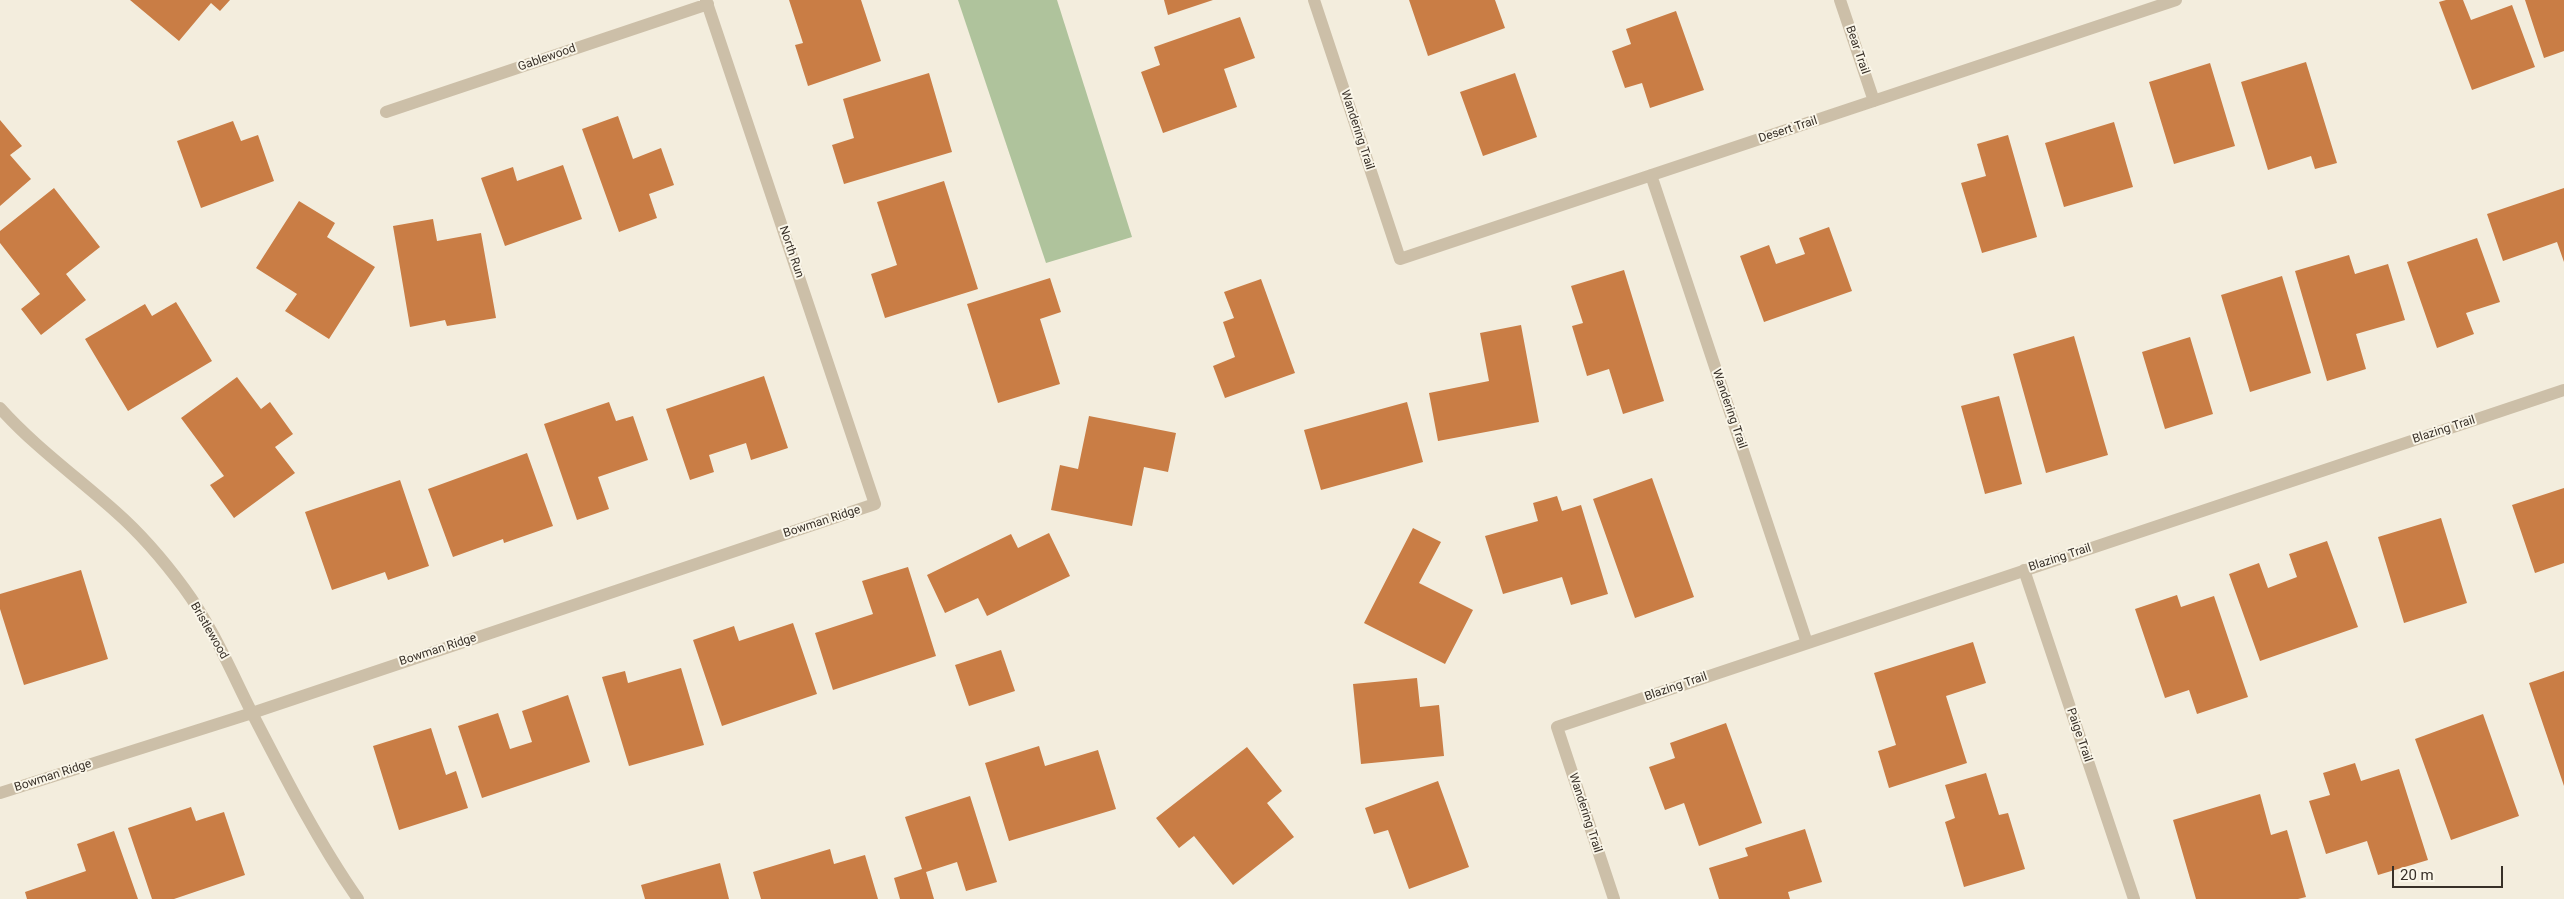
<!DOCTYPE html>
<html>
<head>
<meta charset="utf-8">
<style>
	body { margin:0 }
	#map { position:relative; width:2564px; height:899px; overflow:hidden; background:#f3eddd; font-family:Roboto,sans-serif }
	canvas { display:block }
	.scale { position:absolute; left:2392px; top:866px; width:111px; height:22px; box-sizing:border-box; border:2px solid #383028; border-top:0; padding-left:6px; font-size:15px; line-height:18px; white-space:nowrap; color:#383028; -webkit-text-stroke:4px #faf6e9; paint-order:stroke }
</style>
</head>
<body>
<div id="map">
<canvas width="2564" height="899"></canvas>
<div class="scale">20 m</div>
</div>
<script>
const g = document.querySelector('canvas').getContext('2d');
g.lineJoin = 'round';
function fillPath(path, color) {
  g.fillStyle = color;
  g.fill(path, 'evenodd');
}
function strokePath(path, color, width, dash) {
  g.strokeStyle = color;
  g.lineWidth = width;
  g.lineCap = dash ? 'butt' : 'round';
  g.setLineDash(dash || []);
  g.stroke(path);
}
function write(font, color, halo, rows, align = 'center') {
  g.font = font + ' Roboto,sans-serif';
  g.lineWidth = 4;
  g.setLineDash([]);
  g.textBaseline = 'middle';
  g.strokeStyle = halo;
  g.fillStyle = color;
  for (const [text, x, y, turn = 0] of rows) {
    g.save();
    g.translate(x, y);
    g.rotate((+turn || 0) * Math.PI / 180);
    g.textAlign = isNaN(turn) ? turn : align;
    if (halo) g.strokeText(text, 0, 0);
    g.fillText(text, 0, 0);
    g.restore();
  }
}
fillPath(new Path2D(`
	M 958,0 L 1057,0 L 1132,237 L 1046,263 Z`), '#afc39c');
fillPath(new Path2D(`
	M 130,0 L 230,0 L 220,11 L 211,3 L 179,41 Z
	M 789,0 L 861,0 L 881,61 L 808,86 L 795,45 L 803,43 Z
	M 1164,0 L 1213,0 L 1168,15 Z
	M 1409,0 L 1495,0 L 1505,28 L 1428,56 Z
	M 2446,0 L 2463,0 L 2471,20 L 2512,5 L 2535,67 L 2472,90 L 2439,2 Z
	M 2525,0 L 2564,0 L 2564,51 L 2544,58 Z
	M 1676,11 L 1704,90 L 1650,108 L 1642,83 L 1625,88 L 1612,51 L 1631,44 L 1626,29 Z
	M 1240,17 L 1255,58 L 1224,69 L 1237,107 L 1163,133 L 1141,72 L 1160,65 L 1154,47 Z
	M 2306,62 L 2337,163 L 2315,169 L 2311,156 L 2268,170 L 2241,82 Z
	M 2210,63 L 2235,146 L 2174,164 L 2149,82 Z
	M 929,73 L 952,152 L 844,184 L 832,145 L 854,138 L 843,99 Z
	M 1515,73 L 1537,137 L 1483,156 L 1460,92 Z
	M 618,116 L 633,159 L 661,148 L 674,185 L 649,194 L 657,218 L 619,232 L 582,129 Z
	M 0,120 L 22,146 L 10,155 L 31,179 L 0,206 Z
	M 233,121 L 241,141 L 258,135 L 274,181 L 201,208 L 177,141 Z
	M 2114,122 L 2133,187 L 2064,207 L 2045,143 Z
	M 2008,135 L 2037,237 L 1982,253 L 1961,183 L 1986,176 L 1977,144 Z
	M 563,165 L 582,219 L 505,246 L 481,178 L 513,167 L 517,181 Z
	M 944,181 L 978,289 L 885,318 L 871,274 L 897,265 L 877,202 Z
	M 54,188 L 100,247 L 66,274 L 86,300 L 41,335 L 21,309 L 40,294 L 0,243 L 0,231 Z
	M 2564,188 L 2564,262 L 2557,242 L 2503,261 L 2487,214 Z
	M 299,201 L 335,223 L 327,237 L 375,267 L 329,339 L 285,311 L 297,294 L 256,268 Z
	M 433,219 L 437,241 L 481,233 L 496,318 L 447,326 L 445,320 L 410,327 L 393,226 Z
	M 1829,227 L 1852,291 L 1764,322 L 1740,256 L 1769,245 L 1776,264 L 1805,254 L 1799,238 Z
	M 2477,238 L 2500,302 L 2466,313 L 2474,334 L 2437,348 L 2407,262 Z
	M 2349,255 L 2355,274 L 2388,264 L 2405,320 L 2356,334 L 2366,369 L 2327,381 L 2295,271 Z
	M 1624,270 L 1664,401 L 1623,414 L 1609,369 L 1587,376 L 1572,326 L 1583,323 L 1571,286 Z
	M 2282,276 L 2311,373 L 2250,392 L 2221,295 Z
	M 1050,278 L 1061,312 L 1040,319 L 1060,384 L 998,403 L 967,304 Z
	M 1261,279 L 1295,373 L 1225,398 L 1213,366 L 1235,357 L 1223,322 L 1234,318 L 1224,292 Z
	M 176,302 L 212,361 L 128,411 L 85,339 L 145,304 L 152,316 Z
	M 1521,325 L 1539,422 L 1438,441 L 1429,393 L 1489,381 L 1480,333 Z
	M 2074,336 L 2108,455 L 2046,473 L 2013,354 Z
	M 2190,337 L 2213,414 L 2165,429 L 2142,352 Z
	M 764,376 L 788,448 L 751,460 L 746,443 L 709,455 L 714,472 L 690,480 L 666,409 Z
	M 237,377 L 261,409 L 270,402 L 293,434 L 275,447 L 295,473 L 234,518 L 210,485 L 224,476 L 181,418 Z
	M 1999,396 L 2022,484 L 1985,494 L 1961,406 Z
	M 609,402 L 616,421 L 633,416 L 648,460 L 598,477 L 609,509 L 577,520 L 544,424 Z
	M 1407,402 L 1423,462 L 1321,490 L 1304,430 Z
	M 1089,416 L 1176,433 L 1168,472 L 1144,467 L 1132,526 L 1051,510 L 1060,465 L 1078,469 Z
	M 527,453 L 553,526 L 504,543 L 503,539 L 453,557 L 428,489 Z
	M 1652,478 L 1694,597 L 1635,618 L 1593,499 Z
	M 400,480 L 429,566 L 388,580 L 385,572 L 332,590 L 305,512 Z
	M 2564,488 L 2564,563 L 2535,573 L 2512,505 Z
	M 1557,496 L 1562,511 L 1581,505 L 1608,594 L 1571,605 L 1562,577 L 1503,594 L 1485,536 L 1538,521 L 1533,503 Z
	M 2441,518 L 2467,603 L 2404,623 L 2378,537 Z
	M 1413,528 L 1441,542 L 1419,583 L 1473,610 L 1445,664 L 1364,623 Z
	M 1049,533 L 1070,576 L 987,616 L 978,598 L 945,613 L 927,575 L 1011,534 L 1018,548 Z
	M 2327,541 L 2358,627 L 2260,661 L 2229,574 L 2259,563 L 2268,588 L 2297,577 L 2289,554 Z
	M 908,567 L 936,656 L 833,690 L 815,633 L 873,614 L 862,581 Z
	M 81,570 L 108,659 L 24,685 L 0,609 L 0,594 Z
	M 2177,595 L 2181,607 L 2214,596 L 2248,697 L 2197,714 L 2189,690 L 2165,698 L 2135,609 Z
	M 793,623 L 817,694 L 722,726 L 693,640 L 734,626 L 739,641 Z
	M 1973,642 L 1986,683 L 1946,696 L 1967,763 L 1889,788 L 1878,751 L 1896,745 L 1874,673 Z
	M 1001,650 L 1015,691 L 969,706 L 955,665 Z
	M 681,668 L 704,745 L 629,766 L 602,677 L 625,671 L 628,683 Z
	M 2564,671 L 2564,786 L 2529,683 Z
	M 1417,678 L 1420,707 L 1439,705 L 1444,756 L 1361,764 L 1353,684 Z
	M 568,695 L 590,762 L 482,798 L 458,726 L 498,713 L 510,749 L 532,742 L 522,711 Z
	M 2483,714 L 2519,816 L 2451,840 L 2415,739 Z
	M 1726,723 L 1762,823 L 1699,846 L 1684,803 L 1665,810 L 1649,767 L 1675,758 L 1670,743 Z
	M 431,728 L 446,775 L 456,771 L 468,808 L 399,830 L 373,746 Z
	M 1039,746 L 1045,766 L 1098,750 L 1116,809 L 1009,841 L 985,763 Z
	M 1247,747 L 1282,791 L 1267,803 L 1294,837 L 1233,885 L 1194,836 L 1179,848 L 1156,818 Z
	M 2355,763 L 2361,781 L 2399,769 L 2428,860 L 2378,875 L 2367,841 L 2326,854 L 2309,801 L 2330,795 L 2323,773 Z
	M 1986,773 L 1999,815 L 2008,813 L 2025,869 L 1964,887 L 1945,822 L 1955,818 L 1945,785 Z
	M 1438,781 L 1469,867 L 1409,889 L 1388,830 L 1374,834 L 1365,808 Z
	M 2260,794 L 2271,835 L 2287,830 L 2306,897 L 2298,899 L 2196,899 L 2173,820 Z
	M 970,796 L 997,882 L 966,891 L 957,862 L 926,872 L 934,899 L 900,899 L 894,878 L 922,869 L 905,817 Z
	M 191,807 L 196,821 L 224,812 L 245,875 L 174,899 L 152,899 L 128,828 Z
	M 1805,829 L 1822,882 L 1788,892 L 1790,899 L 1719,899 L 1709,868 L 1748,856 L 1745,848 Z
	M 114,831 L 138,899 L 27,899 L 25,892 L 86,871 L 77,844 Z
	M 830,849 L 834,864 L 865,855 L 878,899 L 761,899 L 753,872 Z
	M 720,863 L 729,899 L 645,899 L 641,885 Z`), '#c97d45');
strokePath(new Path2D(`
	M 1314,0 L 1400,259 L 2176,0
	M 1840,0 L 1874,101
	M 386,112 L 708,4
	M 1651,175 L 1807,643
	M 0,408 C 35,447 77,477 116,512 C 141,534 164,561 184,588 C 212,626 230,669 251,711 C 283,773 318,842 358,899
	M 2024,570 L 2134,899
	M 0,793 L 252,713 L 875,504 L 706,0
	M 1614,899 L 1557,727 L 2564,390`), '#ccbfa8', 12);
write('12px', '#383028', '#faf6e9', [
	["Bear Trail",1857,50,71],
	["Gablewood",547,58,-19],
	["Wandering Trail",1357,130,72],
	["Desert Trail",1788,130,-18],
	["North Run",791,252,71],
	["Wandering Trail",1729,409,71],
	["Blazing Trail",2444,430,-18],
	["Bowman Ridge",822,522,-18],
	["Blazing Trail",2060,558,-18],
	["Bristlewood",209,631,60],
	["Bowman Ridge",438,650,-18],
	["Blazing Trail",1676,687,-19],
	["Paige Trail",2079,735,71],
	["Bowman Ridge",53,776,-18],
	["Wandering Trail",1585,813,72]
]);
</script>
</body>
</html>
